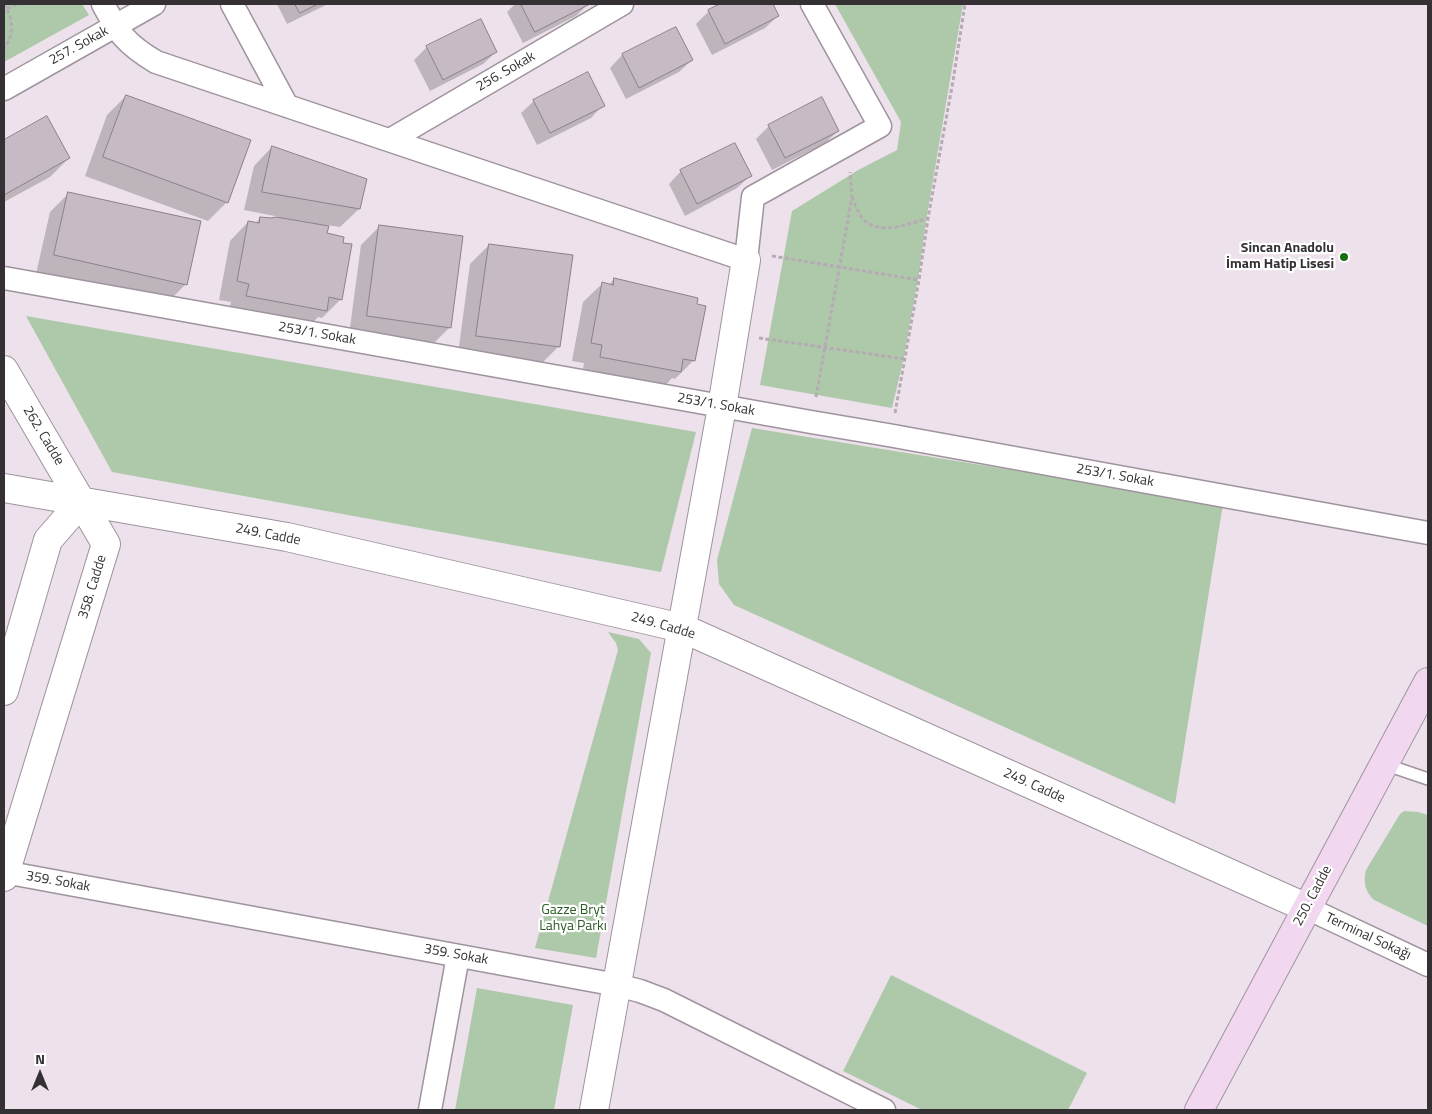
<!DOCTYPE html>
<html>
<head>
<meta charset="utf-8">
<style>
	body { margin:0 }
	#map { position:relative; width:1432px; height:1114px; overflow:hidden; background:#ede1ec; font-family:"Titillium Web",sans-serif }
	canvas { display:block }
	.frame { position:absolute; inset:0; border:5px solid #343034; pointer-events:none }
	.north { position:absolute; left:15px; top:1049px; width:50px; height:50px; -webkit-text-stroke:4px #fff; paint-order:stroke; rotate:0deg; font-size:14px; font-weight:700; line-height:20px; text-align:center; color:#343034 }
	.north::after { content:''; display:block; margin:auto; width:18px; height:22px; background:#343034; clip-path:polygon(50% 0,100% 100%,50% 72%,0 100%) }
</style>
</head>
<body>
<div id="map">
<canvas width="1432" height="1114"></canvas>
<div class="frame"></div>
<div class="north">N</div>
</div>
<script>
const g = document.querySelector('canvas').getContext('2d');
g.lineJoin = 'round';
function fillPath(path, color) {
  g.fillStyle = color;
  g.fill(path, 'evenodd');
}
function strokePath(path, color, width, dash) {
  g.strokeStyle = color;
  g.lineWidth = width;
  g.lineCap = dash ? 'butt' : 'round';
  g.setLineDash(dash || []);
  g.stroke(path);
}
function write(font, color, halo, rows, align = 'center') {
  g.font = font + ' "Titillium Web",sans-serif';
  g.lineWidth = 4.5;
  g.setLineDash([]);
  g.textBaseline = 'middle';
  g.strokeStyle = halo;
  g.fillStyle = color;
  for (const [text, x, y, turn = 0] of rows) {
    g.save();
    g.translate(x, y);
    g.rotate((+turn || 0) * Math.PI / 180);
    g.textAlign = isNaN(turn) ? turn : align;
    if (halo) g.strokeText(text, 0, 0);
    g.fillText(text, 0, 0);
    g.restore();
  }
}
fillPath(new Path2D(`
	M 4,4 L 82,4 L 89,15 L 4,62 Z
	M 835,4 L 963,4 L 927,215 L 919,273 L 904,357 L 892,408 L 760,385 L 792,211 L 860,169 L 897,150 L 901,122 Z
	M 26,316 L 696,432 L 661,572 L 112,472 Z
	M 752,428 L 1223,504 L 1175,804 L 734,605 L 719,584 L 717,560 Z
	M 608,632 L 639,639 L 651,653 L 596,958 L 535,948 L 618,650 L 616,643 Z
	M 1404,811 L 1418,812 L 1428,815 L 1428,926 L 1374,900 C 1365,892 1363,881 1366,870 L 1400,814 Z
	M 891,975 L 1087,1073 L 1068,1110 L 922,1110 L 843,1071 Z
	M 477,988 L 573,1005 L 554,1110 L 455,1110 Z`), '#aec9a9');
fillPath(new Path2D(`
	M 277,4 L 328,4 L 287,24 Z
	M 515,4 L 588,4 L 576,16 L 523,43 L 507,12 Z
	M 723,4 L 772,4 L 778,16 L 765,28 L 712,55 L 696,24 L 709,11 Z
	M 676,28 L 692,60 L 679,72 L 626,99 L 610,68 L 622,55 Z
	M 427,47 L 496,52 L 483,64 L 430,91 L 414,60 Z
	M 126,96 L 227,202 L 208,221 L 85,176 L 107,115 Z
	M 822,99 L 838,131 L 825,143 L 772,170 L 756,139 L 769,126 Z
	M 534,101 L 603,105 L 591,118 L 537,145 L 521,113 Z
	M 46,118 L 69,158 L 50,177 L 4,202 L 4,142 Z
	M 272,147 L 359,209 L 340,227 L 327,225 L 326,234 L 341,299 L 322,318 L 318,317 L 307,329 L 228,314 L 231,302 L 219,300 L 230,241 L 248,222 L 255,224 L 260,218 L 271,220 L 280,217 L 244,210 L 254,166 Z
	M 681,171 L 750,176 L 737,188 L 685,216 L 669,184 Z
	M 69,193 L 186,284 L 167,303 L 36,274 L 50,212 Z
	M 380,226 L 450,327 L 431,346 L 349,335 L 361,245 Z
	M 489,245 L 559,346 L 540,365 L 458,354 L 470,264 Z
	M 614,279 L 694,360 L 675,379 L 672,378 L 661,390 L 582,375 L 584,363 L 572,361 L 583,302 L 602,284 L 609,285 Z`), '#0003');
const building = new Path2D(`
	M 295,4 L 318,4 L 300,13 Z
	M 521,4 L 590,4 L 535,32 Z
	M 720,4 L 773,4 L 779,16 L 725,44 L 708,10 Z
	M 481,19 L 497,52 L 443,80 L 426,46 Z
	M 676,27 L 693,60 L 639,88 L 622,54 Z
	M 588,72 L 605,106 L 550,133 L 533,100 Z
	M 126,95 L 251,140 L 228,203 L 103,157 Z
	M 822,97 L 839,131 L 785,158 L 768,125 Z
	M 47,116 L 70,158 L 4,195 L 4,140 Z
	M 735,143 L 752,176 L 697,204 L 680,170 Z
	M 272,146 L 367,179 L 360,209 L 262,192 Z
	M 68,192 L 201,221 L 187,285 L 54,255 Z
	M 260,217 L 271,218 L 276,217 L 329,226 L 327,233 L 344,237 L 343,243 L 352,244 L 342,300 L 329,297 L 327,311 L 246,296 L 249,284 L 237,281 L 248,221 L 259,223 Z
	M 379,225 L 463,236 L 451,328 L 367,316 Z
	M 489,244 L 573,255 L 560,347 L 476,336 Z
	M 614,278 L 698,298 L 697,304 L 706,306 L 695,361 L 683,359 L 681,372 L 600,357 L 602,345 L 591,343 L 602,282 L 613,285 Z`);
fillPath(building, '#c6bac5');
strokePath(building, '#8b818b', 1);
const service = new Path2D(`
	M 1384,764 L 1428,779`);
const minor = new Path2D(`
	M 103,4 C 119,34 126,44 156,62 L 746,260 L 753,197 L 880,126 L 812,4
	M 232,4 L 287,106
	M 4,89 L 154,4
	M 390,140 L 622,4
	M 4,278 L 811,422 L 888,435 L 1428,533
	M 4,872 L 617,985 L 640,991 L 664,1000 L 884,1110
	M 1307,908 L 1428,965
	M 430,1110 L 458,956`);
const tertiary = new Path2D(`
	M 4,370 L 106,544 L 4,877
	M 4,488 L 287,537 L 682,628 L 1307,908
	M 4,691 L 48,540 L 82,501
	M 594,1110 L 722,407 L 746,260`);
const secondary = new Path2D(`
	M 1199,1110 L 1428,682`);
strokePath(service, '#9f949e', 14);
strokePath(minor, '#9f949e', 25);
strokePath(tertiary, '#9f949e', 30);
strokePath(secondary, '#9f949e', 30);
strokePath(new Path2D(`
	M 4,4 C 13,18 15,35 4,48
	M 7,9 L 17,4
	M 852,197 C 855,204 858,213 863,219 C 879,236 910,224 928,218
	M 772,256 L 919,280
	M 759,338 L 905,359
	M 816,397 L 852,197 L 850,172
	M 895,413 L 919,280 L 928,218 L 953,81 L 965,4`), '#b5abb4', 3, [4, 2.5]);
strokePath(service, '#fff', 11);
strokePath(minor, '#fff', 22);
strokePath(tertiary, '#fff', 28);
strokePath(secondary, '#f1d7f0', 28);
for (const [x, y, r, color] of [
	[1344,257,5,"#1c6c10"]
]) {
  const dot = new Path2D();
  dot.arc(x, y, r, 0, 2 * Math.PI);
  g.fillStyle = color;
  g.fill(dot);
  strokePath(dot, '#fff', 2);
}
write('14px', '#343034', '#fff', [
	["257. Sokak",79,46,-29],
	["256. Sokak",506,72,-30],
	["253/1. Sokak",317,334,10],
	["253/1. Sokak",716,405,10],
	["262. Cadde",43,436,59],
	["253/1. Sokak",1115,476,10],
	["249. Cadde",268,535,11],
	["358. Cadde",93,587,-73],
	["249. Cadde",663,626,16],
	["249. Cadde",1034,786,24],
	["359. Sokak",58,882,10],
	["250. Cadde",1313,896,-62],
	["Terminal Sokağı",1368,937,25],
	["359. Sokak",456,955,10]
]);
write('bold 14px', '#343034', '#fff', [
	["Sincan Anadolu",1334,249],
	["İmam Hatip Lisesi",1334,265]
], 'right');
write('14px', '#2b5d24', '#fff', [
	["Gazze Bryt",573,911],
	["Lahya Parkı",573,927]
]);
</script>
</body>
</html>
